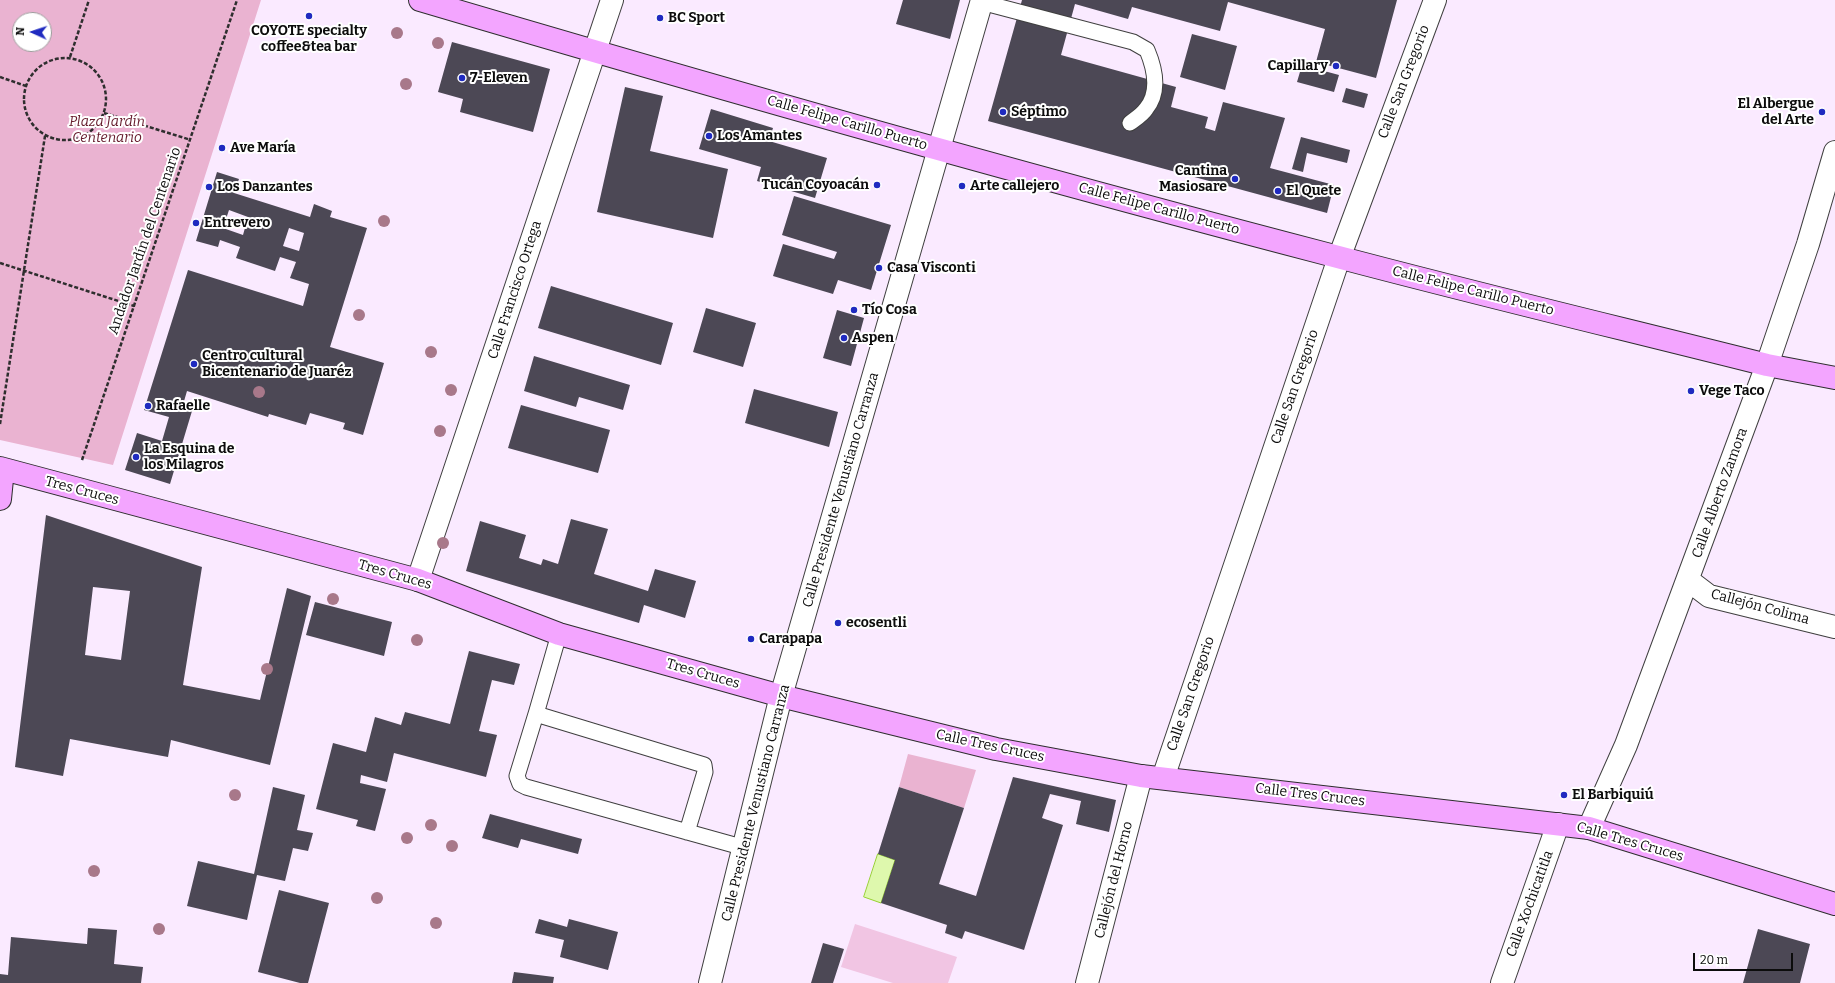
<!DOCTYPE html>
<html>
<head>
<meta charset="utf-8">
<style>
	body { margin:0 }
	#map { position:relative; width:1835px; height:983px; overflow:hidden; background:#faeaff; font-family:Bitter,serif }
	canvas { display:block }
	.north { position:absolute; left:12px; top:12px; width:40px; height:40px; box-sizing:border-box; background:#fff; border:1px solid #9e9e9e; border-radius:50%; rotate:273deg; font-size:11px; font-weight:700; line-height:16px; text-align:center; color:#0c0c0c }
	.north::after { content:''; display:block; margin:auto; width:14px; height:18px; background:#1f2ac0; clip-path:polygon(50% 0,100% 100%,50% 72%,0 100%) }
	.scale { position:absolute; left:1693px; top:953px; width:100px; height:18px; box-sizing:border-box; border:2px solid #0c0c0c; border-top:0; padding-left:5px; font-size:12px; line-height:14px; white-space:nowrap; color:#0c0c0c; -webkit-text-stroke:3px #fff; paint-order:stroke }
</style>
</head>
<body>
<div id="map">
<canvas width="1835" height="983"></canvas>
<div class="north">N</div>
<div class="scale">20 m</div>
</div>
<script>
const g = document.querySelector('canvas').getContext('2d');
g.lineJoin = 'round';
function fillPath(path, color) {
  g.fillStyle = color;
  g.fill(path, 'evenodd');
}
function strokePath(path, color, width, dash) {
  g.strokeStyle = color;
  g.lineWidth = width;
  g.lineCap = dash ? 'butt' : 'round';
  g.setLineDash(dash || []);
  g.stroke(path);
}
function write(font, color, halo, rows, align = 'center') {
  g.font = font + ' Bitter,serif';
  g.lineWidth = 4;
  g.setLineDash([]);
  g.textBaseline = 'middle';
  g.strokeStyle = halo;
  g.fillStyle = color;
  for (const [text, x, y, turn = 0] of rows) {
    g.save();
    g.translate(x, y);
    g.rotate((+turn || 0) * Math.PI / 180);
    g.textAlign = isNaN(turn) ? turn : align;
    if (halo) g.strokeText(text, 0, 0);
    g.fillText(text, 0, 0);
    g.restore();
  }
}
fillPath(new Path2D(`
	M 0,0 L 261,0 L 113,465 L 0,440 ZM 20,20 L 44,20 L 44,44 L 20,44 Z
	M 908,754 L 976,770 L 964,808 L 899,787 Z`), '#eab3d1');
fillPath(new Path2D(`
	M 855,924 L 957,957 L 948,983 L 893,983 L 841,967 Z`), '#f1c5e3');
const water = new Path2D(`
	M 878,854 L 895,860 L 881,903 L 864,897 Z`);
fillPath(water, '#def8ad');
strokePath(water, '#96d231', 1);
fillPath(new Path2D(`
	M 903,0 L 960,0 L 950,39 L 896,24 Z
	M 1022,0 L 1397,0 L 1376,78 L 1316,62 L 1325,29 L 1228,2 L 1220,31 L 1132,7 L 1128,19 L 1075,4 L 1061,55 L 1176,87 L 1171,107 L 1208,117 L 1205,128 L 1215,131 L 1223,102 L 1285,118 L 1270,168 L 1334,185 L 1327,213 L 988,121 Z
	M 1192,34 L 1237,46 L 1225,90 L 1180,77 Z
	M 452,42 L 550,69 L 533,132 L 460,112 L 463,99 L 438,92 Z
	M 1302,65 L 1339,75 L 1334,92 L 1297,82 Z
	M 625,87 L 663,96 L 650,151 L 728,169 L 713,238 L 597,212 Z
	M 1346,88 L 1368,94 L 1364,108 L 1342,102 Z
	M 711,109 L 773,128 L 769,141 L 827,158 L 815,198 L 757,181 L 761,167 L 699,149 Z
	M 1301,137 L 1350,150 L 1347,163 L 1307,153 L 1303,172 L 1292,169 Z
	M 217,172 L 239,179 L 234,193 L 310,217 L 314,204 L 332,211 L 330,217 L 367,228 L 330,347 L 384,363 L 363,435 L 343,429 L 345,423 L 310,413 L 306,425 L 269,414 L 268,417 L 187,391 L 182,408 L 192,411 L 170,484 L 125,470 L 137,433 L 162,441 L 169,417 L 144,410 L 188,270 L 303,306 L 309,284 L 290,278 L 296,262 L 280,257 L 275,271 L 236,258 L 240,247 L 220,240 L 218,247 L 196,241 ZM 229,210 L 248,217 L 243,235 L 223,228 ZM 289,228 L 304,233 L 299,251 L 283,246 Z
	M 794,196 L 891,225 L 871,290 L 838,280 L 833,294 L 773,276 L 783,244 L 834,259 L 837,252 L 782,235 Z
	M 551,286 L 673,323 L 661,365 L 538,328 Z
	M 706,308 L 756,323 L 743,367 L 693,352 Z
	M 837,310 L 864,318 L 851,366 L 823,358 Z
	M 534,356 L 630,385 L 623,410 L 579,397 L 576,407 L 524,391 Z
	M 754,389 L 838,412 L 829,447 L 745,423 Z
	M 521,405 L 610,430 L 598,473 L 508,448 Z
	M 46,515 L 202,567 L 183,685 L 260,700 L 287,588 L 311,596 L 270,765 L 171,740 L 168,757 L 70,739 L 63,776 L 15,767 ZM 93,587 L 130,591 L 121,660 L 85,655 Z
	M 571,519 L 608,529 L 594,574 L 648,591 L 655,569 L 696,581 L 685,618 L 644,605 L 639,623 L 466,571 L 480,521 L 526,535 L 519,558 L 541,565 L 543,559 L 558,564 Z
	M 315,602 L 392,622 L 384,656 L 306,635 Z
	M 469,651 L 520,664 L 514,685 L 492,680 L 479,731 L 497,735 L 486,777 L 394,753 L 387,782 L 361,775 L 360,783 L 386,789 L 375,831 L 356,826 L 358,820 L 316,809 L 333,743 L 366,752 L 375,717 L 401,725 L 405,712 L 450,724 Z
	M 1013,777 L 1116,800 L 1109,832 L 1076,824 L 1081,801 L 1050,794 L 1042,818 L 1063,825 L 1024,950 L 965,931 L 962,939 L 945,933 L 947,925 L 881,903 L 895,860 L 878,854 L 899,787 L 964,808 L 939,884 L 976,896 Z
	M 273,787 L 305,795 L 297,830 L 313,833 L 308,851 L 293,848 L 285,881 L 257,875 L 247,920 L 187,906 L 198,861 L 254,874 Z
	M 490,814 L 582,839 L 578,854 L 521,839 L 518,848 L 482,838 Z
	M 279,890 L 329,903 L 308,983 L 300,983 L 258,972 Z
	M 539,919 L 567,927 L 569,919 L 618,932 L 608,970 L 560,957 L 564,940 L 535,933 Z
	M 88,928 L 117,930 L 114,964 L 143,967 L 141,983 L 0,983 L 0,974 L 8,975 L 11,937 L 87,944 Z
	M 1758,929 L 1810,944 L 1800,983 L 1743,983 Z
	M 823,943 L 844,949 L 833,983 L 811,983 Z
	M 514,972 L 554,977 L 553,983 L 512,983 Z`), '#4c4855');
const lane = new Path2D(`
	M 981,2 L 1133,42 L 1147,50 C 1155,69 1160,92 1146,109 C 1142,115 1135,119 1130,123
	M 536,714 L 559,634
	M 687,832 L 705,772 L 704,765 L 536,714 L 517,776 L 520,784 L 526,787 L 745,848`);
const street = new Path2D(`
	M 418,580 L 612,0
	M 1688,580 L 1709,596 L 1835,627
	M 1163,778 L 1339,258 L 1435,0
	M 1589,828 L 1626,745 L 1767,365 L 1808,244 L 1835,152
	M 710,983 L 781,696 L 982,0
	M 1087,983 L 1141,776
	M 1502,983 L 1558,824`);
const secondary = new Path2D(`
	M 420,0 C 724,90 1031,177 1338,257 C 1481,295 1624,329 1767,365 L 1835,378
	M 0,468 L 418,580 L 559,634 L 781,696 L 996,749 L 1141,776 L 1589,828 L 1835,904
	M 0,499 L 3,469`);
strokePath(lane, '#3f3f3f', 17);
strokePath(street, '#3f3f3f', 24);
strokePath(secondary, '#2e2e2e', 24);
strokePath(new Path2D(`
	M 70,57 L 89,0
	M24 99a41 41 0 1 1 82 0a41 41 0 1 1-82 0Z
	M 0,77 L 26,86
	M 104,113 L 191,140
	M 0,263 L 134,306
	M 0,424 L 45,136
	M 82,460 L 237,0`), '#2e2e2e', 2.5, [4, 2]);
strokePath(lane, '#fff', 15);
strokePath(street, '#fff', 22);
strokePath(secondary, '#f3a5ff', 22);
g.fillStyle = '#a8788a';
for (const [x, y] of [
	[397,33],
	[438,43],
	[406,84],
	[384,221],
	[359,315],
	[431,352],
	[273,372],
	[451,390],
	[259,392],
	[440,431],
	[443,543],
	[333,599],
	[417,640],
	[267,669],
	[235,795],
	[431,825],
	[407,838],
	[452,846],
	[94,871],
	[377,898],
	[436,923],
	[159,929]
]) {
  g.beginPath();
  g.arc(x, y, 6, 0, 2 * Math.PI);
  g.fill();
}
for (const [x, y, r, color] of [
	[309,16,4,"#1f2ac0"],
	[660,18,4,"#1f2ac0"],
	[1336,66,4,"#1f2ac0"],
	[462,78,4,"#1f2ac0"],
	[1003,112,4,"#1f2ac0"],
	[1822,112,4,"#1f2ac0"],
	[709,136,4,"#1f2ac0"],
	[222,148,4,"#1f2ac0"],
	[1235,179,4,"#1f2ac0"],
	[877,185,4,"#1f2ac0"],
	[962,186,4,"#1f2ac0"],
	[209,187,4,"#1f2ac0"],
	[1278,191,4,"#1f2ac0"],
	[196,223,4,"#1f2ac0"],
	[879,268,4,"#1f2ac0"],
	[854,310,4,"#1f2ac0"],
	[844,338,4,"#1f2ac0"],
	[194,364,4,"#1f2ac0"],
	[1691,391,4,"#1f2ac0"],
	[148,406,4,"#1f2ac0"],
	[136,457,4,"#1f2ac0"],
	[838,623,4,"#1f2ac0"],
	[751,639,4,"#1f2ac0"],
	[1564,795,4,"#1f2ac0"]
]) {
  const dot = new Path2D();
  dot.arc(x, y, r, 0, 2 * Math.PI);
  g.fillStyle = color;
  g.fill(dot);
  strokePath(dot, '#fff', 1.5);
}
write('bold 14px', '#0c0c0c', '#fff', [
	["BC Sport",668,18],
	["COYOTE specialty",309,31,"center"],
	["coffee&tea bar",309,47,"center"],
	["Capillary",1328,66,"right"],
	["7-Eleven",470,78],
	["El Albergue",1814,104,"right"],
	["del Arte",1814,120,"right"],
	["Séptimo",1011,112],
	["Los Amantes",717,136],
	["Ave María",230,148],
	["Cantina",1227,171,"right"],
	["Masiosare",1227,187,"right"],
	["Tucán Coyoacán",869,185,"right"],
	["Arte callejero",970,186],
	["Los Danzantes",217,187],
	["El Quete",1286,191],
	["Entrevero",204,223],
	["Casa Visconti",887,268],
	["Tío Cosa",862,310],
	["Aspen",852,338],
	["Centro cultural",202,356],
	["Bicentenario de Juaréz",202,372],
	["Vege Taco",1699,391],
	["Rafaelle",156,406],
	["La Esquina de",144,449],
	["los Milagros",144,465],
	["ecosentli",846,623],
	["Carapapa",759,639],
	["El Barbiquiú",1572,795]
], 'left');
write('14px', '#0c0c0c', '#fff', [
	["Calle San Gregorio",1404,82,-69],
	["Calle Felipe Carillo Puerto",847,123,16],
	["Calle Felipe Carillo Puerto",1159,209,15],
	["Andador Jardín del Centenario",145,241,-71],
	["Calle Francisco Ortega",515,290,-72],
	["Calle Felipe Carillo Puerto",1473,291,14],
	["Calle San Gregorio",1295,387,-71],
	["Calle Presidente Venustiano Carranza",841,490,-74],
	["Tres Cruces",82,491,15],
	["Calle Alberto Zamora",1720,493,-70],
	["Tres Cruces",395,575,16],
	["Callejón Colima",1760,607,15],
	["Tres Cruces",703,674,16],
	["Calle San Gregorio",1191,694,-71],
	["Calle Tres Cruces",990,746,12],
	["Calle Tres Cruces",1310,795,7],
	["Calle Presidente Venustiano Carranza",756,803,-76],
	["Calle Tres Cruces",1630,842,16],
	["Callejón del Horno",1114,880,-76],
	["Calle Xochicatitla",1530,904,-70]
]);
write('italic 14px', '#651a2b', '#fff', [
	["Plaza Jardín",107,122],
	["Centenario",107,138]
]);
</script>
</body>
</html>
